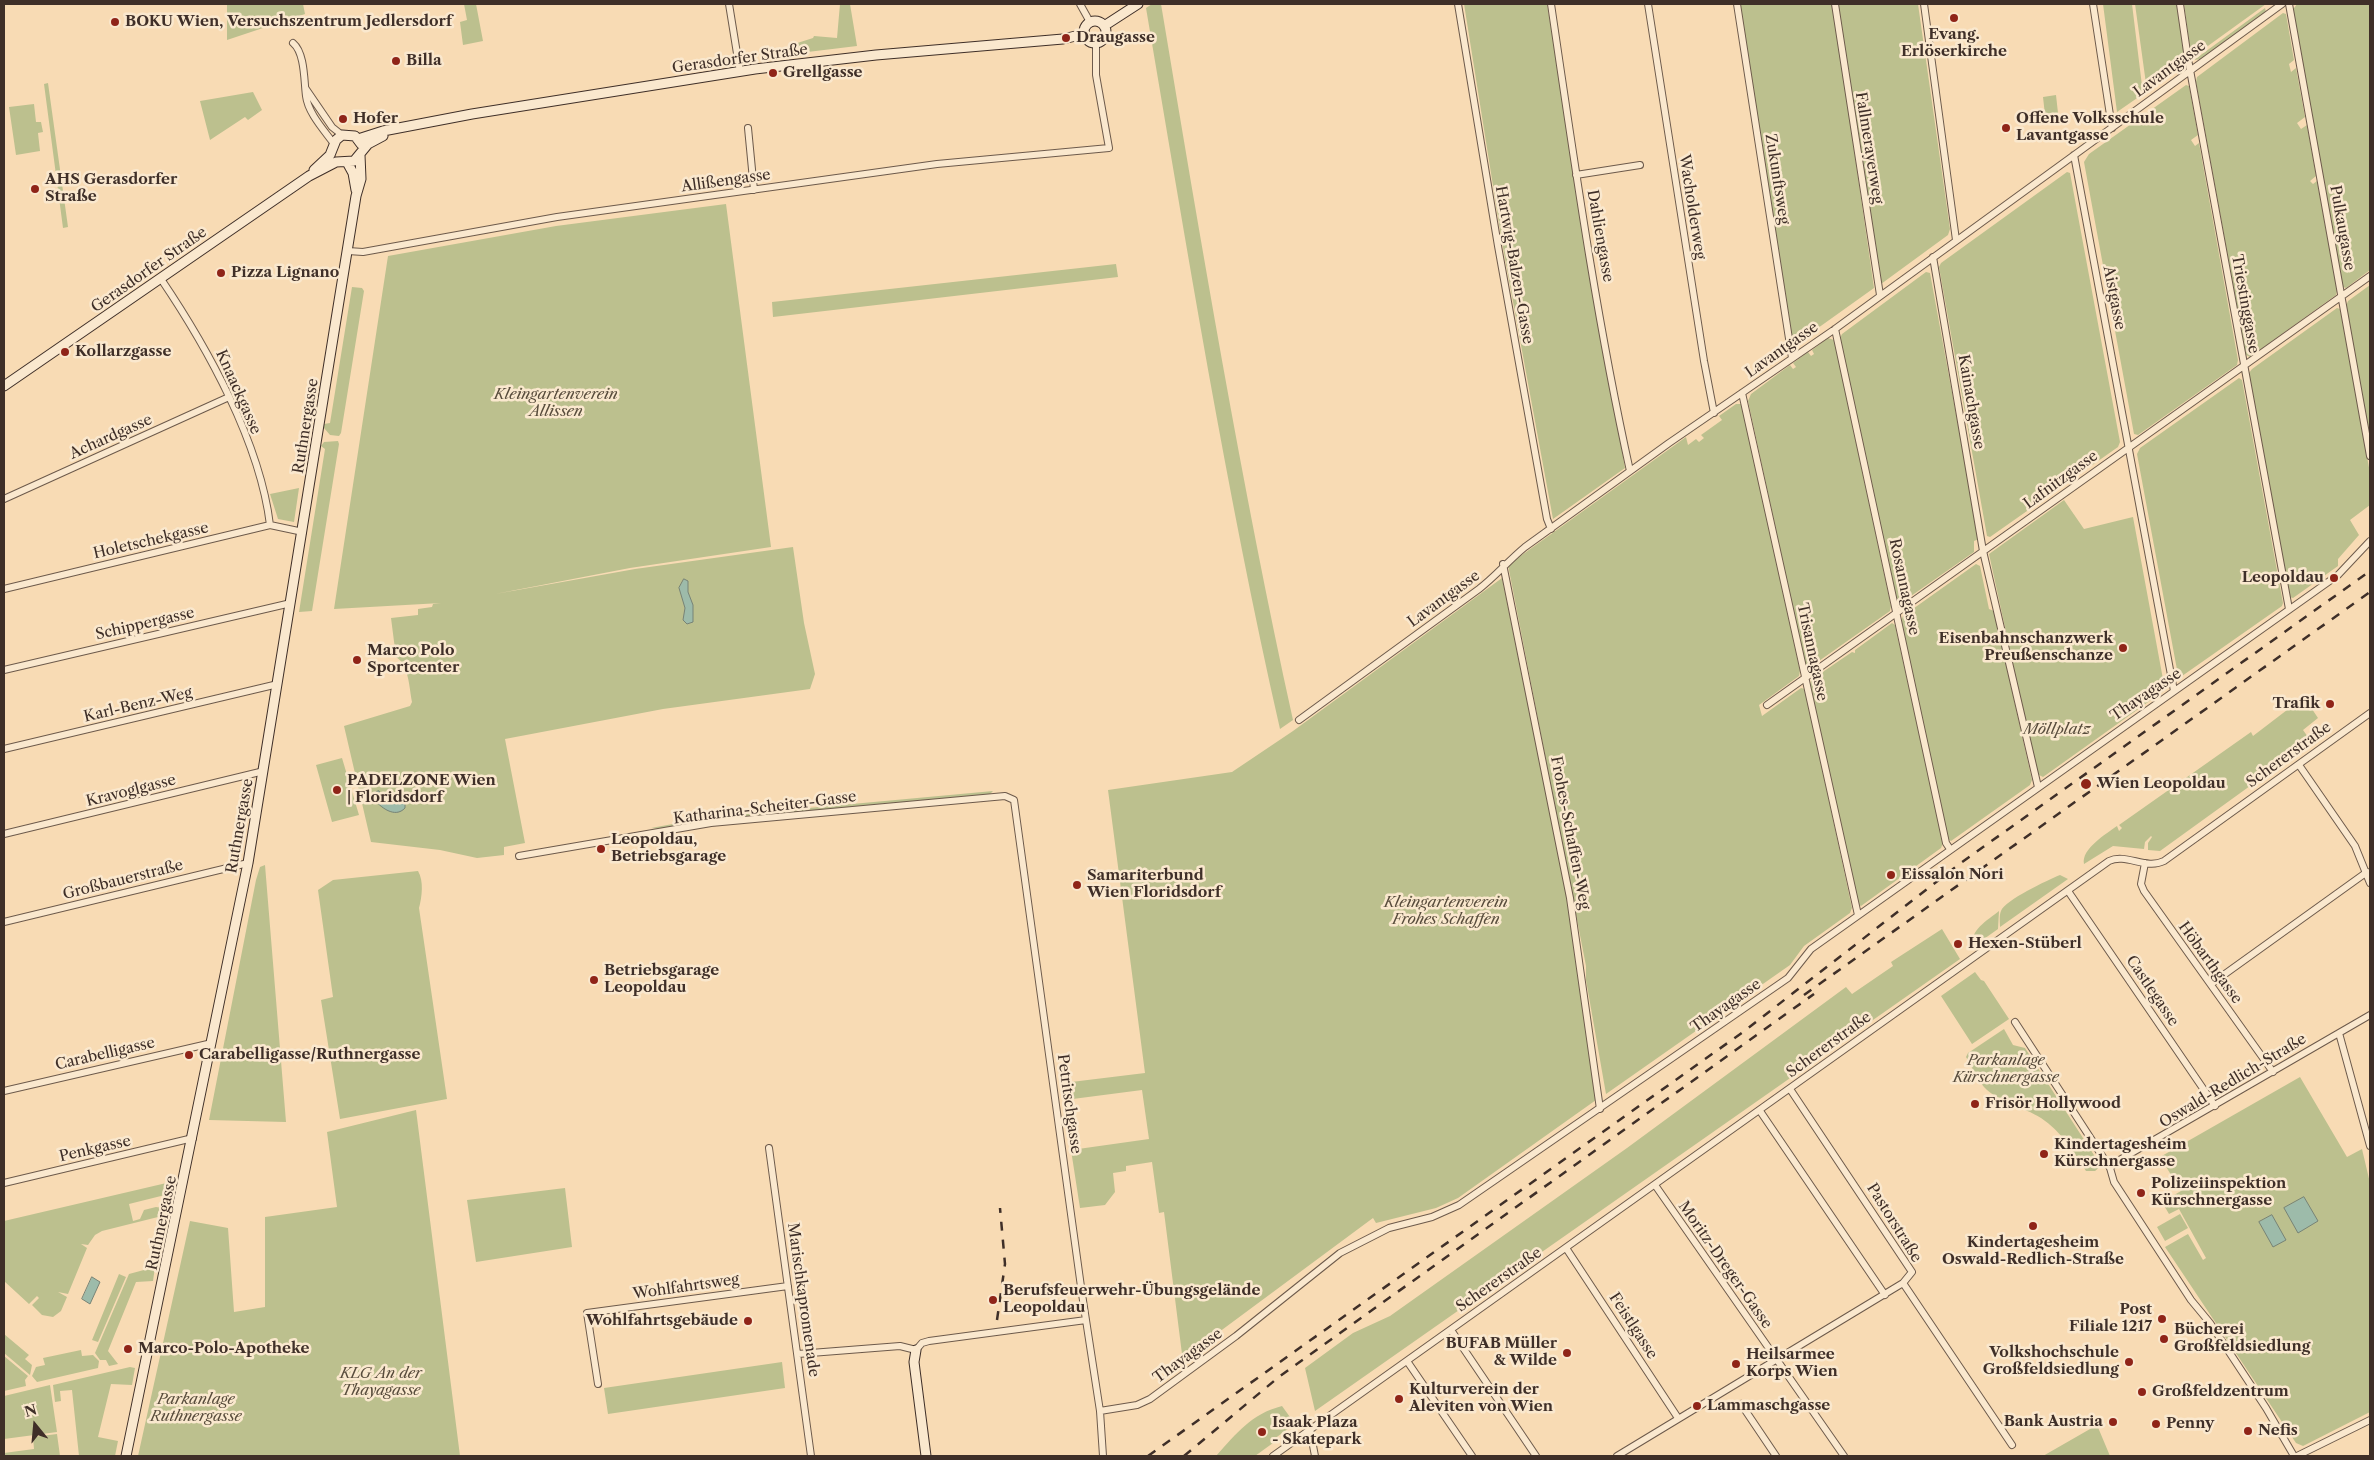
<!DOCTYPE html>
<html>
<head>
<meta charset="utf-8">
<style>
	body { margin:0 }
	#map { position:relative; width:2374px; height:1460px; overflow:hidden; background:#f8dbb4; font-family:"Libre Caslon Text",serif }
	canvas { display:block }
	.frame { position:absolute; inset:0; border:5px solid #3f2f28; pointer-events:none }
	.north { position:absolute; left:10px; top:1400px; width:50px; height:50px; -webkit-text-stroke:4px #fae8ce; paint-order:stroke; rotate:343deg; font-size:14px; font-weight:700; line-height:20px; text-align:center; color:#3f2f28 }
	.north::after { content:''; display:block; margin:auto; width:18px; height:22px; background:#3f2f28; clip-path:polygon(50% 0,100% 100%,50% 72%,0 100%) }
</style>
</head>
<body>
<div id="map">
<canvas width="2374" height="1460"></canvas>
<div class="frame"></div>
<div class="north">N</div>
</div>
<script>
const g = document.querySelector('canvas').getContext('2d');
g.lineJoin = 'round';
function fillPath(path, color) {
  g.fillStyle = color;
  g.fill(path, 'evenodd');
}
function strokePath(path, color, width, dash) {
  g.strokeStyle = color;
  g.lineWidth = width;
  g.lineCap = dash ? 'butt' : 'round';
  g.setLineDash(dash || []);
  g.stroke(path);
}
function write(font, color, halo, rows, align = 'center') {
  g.font = font + ' "Libre Caslon Text",serif';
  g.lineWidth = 5;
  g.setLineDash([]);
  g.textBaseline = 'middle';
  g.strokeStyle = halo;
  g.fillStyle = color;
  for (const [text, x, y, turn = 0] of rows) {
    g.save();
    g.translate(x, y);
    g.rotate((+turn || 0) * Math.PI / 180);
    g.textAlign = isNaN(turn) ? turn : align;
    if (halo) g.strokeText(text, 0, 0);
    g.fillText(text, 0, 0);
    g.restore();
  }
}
fillPath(new Path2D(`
	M 227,4 L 303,4 L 305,14 L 227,40 Z
	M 464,4 L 476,4 L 483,41 L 463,45 L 460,22 L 467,20 Z
	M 840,4 L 850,4 L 857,46 L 791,54 L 788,46 L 813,38 L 814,36 L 837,38 Z
	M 1152,4 L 1161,4 C 1201,243 1241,483 1293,720 L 1280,729 C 1226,491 1187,249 1146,8 Z
	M 1464,4 L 1547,4 L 1625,468 L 1553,519 L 1502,242 Z
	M 1740,4 L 1833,4 L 1874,288 L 1797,343 L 1793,342 Z
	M 1838,4 L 1918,4 L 1950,229 L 1948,235 L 1881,284 Z
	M 2103,4 L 2132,4 L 2143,94 L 2117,112 Z
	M 2135,4 L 2177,4 L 2185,61 L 2182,66 L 2147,91 Z
	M 2184,4 L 2266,4 L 2194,56 L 2191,56 Z
	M 2297,4 L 2370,4 L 2370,270 L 2346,288 L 2343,287 L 2292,11 Z
	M 2265,8 L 2266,12 L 2201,59 L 2194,60 Z
	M 2283,13 L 2286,14 L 2294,60 L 2289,64 L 2291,72 L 2296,68 L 2305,117 L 2297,123 L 2301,129 L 2307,125 L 2316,176 L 2310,181 L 2313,184 L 2317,181 L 2337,291 L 2336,295 L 2250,357 L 2246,355 L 2196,82 L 2197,77 Z
	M 48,83 L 68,227 L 63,228 L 44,84 Z
	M 2186,85 L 2189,86 L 2198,135 L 2191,140 L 2195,146 L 2199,143 L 2238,360 L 2237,365 L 2138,435 L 2134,434 L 2084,162 L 2089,154 Z
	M 253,92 L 262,110 L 248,120 L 245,117 L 210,140 L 200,101 Z
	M 2056,95 L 2059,122 L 2046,124 L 2043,97 Z
	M 34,104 L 36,122 L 41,122 L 43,132 L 38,133 L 40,151 L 16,155 L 9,107 Z
	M 2067,172 L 2070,173 L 2120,442 L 2118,447 L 1990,537 L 1987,536 L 1939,267 L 1941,263 Z
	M 726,204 L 771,547 L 630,568 L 495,594 L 635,569 L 793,547 L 804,623 L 815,674 L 810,689 L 663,709 L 505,739 L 525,843 L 504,847 L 504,855 L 477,858 L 440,850 L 371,842 L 344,726 L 410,706 L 412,702 C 409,687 409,665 396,657 L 391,618 L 418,615 L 418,609 L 432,607 L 433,604 L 441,603 L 334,609 L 388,256 L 556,226 Z
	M 1116,264 L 1118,277 L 773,317 L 772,302 Z
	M 1926,272 L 1930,273 L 1979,539 L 1974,541 L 1974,552 L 1901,603 L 1897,602 L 1840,338 L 1842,334 Z
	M 2370,285 L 2370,437 L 2346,306 L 2348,301 Z
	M 352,287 L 362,288 L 364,291 L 341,433 L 339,436 L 330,435 L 324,428 L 324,424 L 330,423 Z
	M 2337,308 L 2340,309 L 2370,473 L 2370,505 L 2350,520 L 2359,535 L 2338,559 L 2338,566 L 2293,598 L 2289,597 L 2249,373 L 2252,369 Z
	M 1828,338 L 1834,340 L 1891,606 L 1890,611 L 1809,668 L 1806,668 L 1748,401 L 1751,394 L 1790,365 L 1793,369 L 1796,367 L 1793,363 L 1808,352 L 1811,356 L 1814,354 L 1812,350 Z
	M 2239,378 L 2242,380 L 2283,603 L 2282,606 L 2182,676 L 2178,675 L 2137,454 L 2140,448 Z
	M 1736,404 L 1742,404 L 1800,671 L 1799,676 L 1759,705 L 1762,716 L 1801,688 L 1805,689 L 1852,908 L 1850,913 L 1804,946 L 1790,965 L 1606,1094 L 1586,980 L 1586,966 L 1508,565 L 1686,437 L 1688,445 L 1696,439 L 1699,442 L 1704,438 L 1701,435 L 1722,420 L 1719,416 Z
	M 338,441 L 339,444 L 312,611 L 299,612 L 325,449 L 321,446 L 324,442 Z
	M 299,488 L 294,522 L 278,519 L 270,494 Z
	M 2064,500 L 2084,529 L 2133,517 L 2165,690 L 2043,777 L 2037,774 L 1989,554 Z
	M 1976,564 L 1980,566 L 1989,609 L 1994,611 L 2032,780 L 2030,785 L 1951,841 L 1948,839 L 1901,621 L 1903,616 Z
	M 1502,578 L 1566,892 L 1596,1100 L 1458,1198 L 1436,1208 L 1376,1223 L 1373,1218 L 1184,1358 L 1182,1354 L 1164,1212 L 1159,1213 L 1152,1162 L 1126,1166 L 1126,1171 L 1113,1173 L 1115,1192 L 1105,1205 L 1080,1208 L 1071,1150 L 1149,1139 L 1142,1090 L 1065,1100 L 1063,1083 L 1145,1073 L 1108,790 L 1232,772 L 1293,731 Z
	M 1892,623 L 1895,625 L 1943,843 L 1941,848 L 1861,906 L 1857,904 L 1810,685 L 1811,680 L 1852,652 L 1855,653 L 1855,650 Z
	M 2304,697 L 2318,718 L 2303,730 L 2308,737 L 2294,747 L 2297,752 L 2160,851 L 2148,850 L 2148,843 L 2152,837 L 2151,836 L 2145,842 L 2144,849 L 2113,846 L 2084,864 C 2081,849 2106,834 2117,826 L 2119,831 L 2122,828 L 2119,825 L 2251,732 L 2253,736 Z
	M 342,758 L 359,815 L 332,822 L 316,765 Z
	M 993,791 L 990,794 L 721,819 L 660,829 L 651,828 L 711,817 Z
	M 265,865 L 286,1122 L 209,1120 L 256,880 L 260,867 Z
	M 418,871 C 424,881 422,897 419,908 L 447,1099 L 340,1119 L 321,1000 L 333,997 L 318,890 L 333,880 Z
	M 2060,875 L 2068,879 L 2000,927 C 2000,923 1999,915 2001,911 C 2005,900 2048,880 2060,875 Z
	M 1999,911 L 1998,929 L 1974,946 C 1968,931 1988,920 1999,911 Z
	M 1942,929 L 1960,959 L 1315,1411 L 1305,1368 L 1353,1333 L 1390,1316 L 1627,1148 L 1846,987 L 1852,994 L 1893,966 L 1891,962 Z
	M 1975,972 L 1981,980 L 1984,981 L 2009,1019 L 1972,1044 L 1941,996 Z
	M 2004,1029 L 2013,1045 L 2025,1048 L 2101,1166 L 2095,1171 L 2086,1171 C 2073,1151 2061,1131 2041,1118 C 2024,1107 1998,1102 1984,1087 C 1976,1078 1972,1067 1966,1057 L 1968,1053 Z
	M 2300,1077 L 2347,1157 L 2362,1149 L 2370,1183 L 2370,1412 L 2303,1446 L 2296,1443 L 2165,1247 L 2188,1234 L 2203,1260 L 2206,1258 L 2179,1209 L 2169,1214 L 2162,1202 L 2181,1191 L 2160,1157 Z
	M 416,1110 L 460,1456 L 138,1456 L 190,1221 L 228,1228 L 234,1312 L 265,1307 L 265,1217 L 337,1207 L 327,1132 Z
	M 175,1181 L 169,1194 L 129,1204 L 133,1221 L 140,1219 L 144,1210 L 156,1207 L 169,1209 L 166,1215 L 102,1231 L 95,1235 L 88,1245 L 81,1244 L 87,1248 L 68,1294 L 58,1292 L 67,1297 L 61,1311 L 53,1317 L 42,1315 L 32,1305 L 39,1298 L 37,1296 L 29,1304 L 4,1281 L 4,1221 Z
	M 565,1188 L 572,1247 L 476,1262 L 467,1200 Z
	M 2180,1214 L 2188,1228 L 2165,1241 L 2157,1227 Z
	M 155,1267 L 153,1281 L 136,1282 L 108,1351 L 118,1364 L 109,1366 L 106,1360 L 100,1360 L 95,1353 L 129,1274 Z
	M 119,1274 L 126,1277 L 98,1342 L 92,1340 Z
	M 4,1334 L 29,1355 L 25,1359 L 32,1365 L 30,1375 L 4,1353 Z
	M 81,1350 L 82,1356 L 93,1355 L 99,1361 L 98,1368 L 37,1382 L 32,1376 L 36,1367 L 45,1365 L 43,1358 Z
	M 4,1356 L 28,1376 L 25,1380 L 26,1386 L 4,1391 Z
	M 782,1362 L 785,1388 L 608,1414 L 604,1388 Z
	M 130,1367 L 135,1368 L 132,1385 L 111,1384 L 98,1437 L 118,1441 L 115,1456 L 79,1456 L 72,1390 L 60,1391 L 61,1401 L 55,1402 L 53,1385 Z
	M 50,1385 L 57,1432 L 4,1439 L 4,1396 Z
	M 1282,1406 L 1295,1424 L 1274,1439 L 1273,1443 L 1255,1456 L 1216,1456 C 1237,1433 1251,1414 1282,1406 Z
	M 2097,1425 L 2110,1456 L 2043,1456 Z
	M 57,1434 L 60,1456 L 4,1456 L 4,1453 L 34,1449 L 33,1437 Z`), '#bcc08e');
const water = new Path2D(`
	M 684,579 L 688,581 L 688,592 L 693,605 L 693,622 L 687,624 L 683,620 L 685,608 L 679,588 Z
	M 379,791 L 386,804 L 401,798 L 405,802 L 405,808 C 395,819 380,807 374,799 L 376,792 Z
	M 2304,1197 L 2318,1221 L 2298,1233 L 2284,1208 Z
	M 2272,1215 L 2286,1240 L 2273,1247 L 2259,1222 Z
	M 92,1277 L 100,1282 L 90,1304 L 82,1299 Z`);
fillPath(water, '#9dbbaa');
strokePath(water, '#778376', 1);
const street = new Path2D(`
	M 729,4 L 740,72
	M 1080,4 L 1090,22
	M 1458,4 L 1498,246 L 1547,519 L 1551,529
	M 1551,4 C 1574,160 1596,317 1630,471
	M 1648,4 L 1704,361 L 1714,413
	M 1737,4 L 1792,358
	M 1835,4 L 1880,295
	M 1924,4 L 1956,240
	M 2093,4 L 2112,128
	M 2180,4 L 2188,59 L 2289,609
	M 2289,4 L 2370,456
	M 293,43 C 305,53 304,81 306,96 C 308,113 324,130 334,144
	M 306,89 L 332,127 L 342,135
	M 748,128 L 754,190
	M 2074,155 L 2174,691
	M 1576,175 L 1640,165
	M 348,251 L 363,252 L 557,217 L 937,164 L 1109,148 L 1096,75 L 1096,42
	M 1933,257 L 1983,551 L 2038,787
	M 161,279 C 207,347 260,442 270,525
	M 1835,329 L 1946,843 L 1950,849
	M 1742,393 L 1858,915
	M 4,499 L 229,397
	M 1503,564 L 1570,898 L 1600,1109
	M 4,589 L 270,525 L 303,532
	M 4,670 L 291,603
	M 1767,705 L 2370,276
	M 1299,720 L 1479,589 C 1496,576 1508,561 1525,547 L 1669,443 L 1835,329 L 2282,4
	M 4,749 L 278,684
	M 2299,765 L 2355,846 L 2370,883
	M 4,834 L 264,771
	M 519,856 L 711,823 L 1005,796 L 1014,800 L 1082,1294 L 1100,1411 L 1103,1456
	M 2145,863 L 2141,884 L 2144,891 L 2273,1072
	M 2068,891 L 2215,1106
	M 4,922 L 248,863
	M 2211,984 L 2367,872
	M 2015,1022 L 2110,1168 L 2114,1182 L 2191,1300 L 2210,1323 L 2266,1408 L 2294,1456
	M 2339,1033 L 2370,1146
	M 4,1091 L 212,1043
	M 1760,1111 L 1885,1295
	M 769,1148 L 811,1456
	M 2110,1168 L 2116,1162 L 2370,1015
	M 4,1183 L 193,1138
	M 1655,1185 L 1844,1456
	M 1566,1248 L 1678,1418
	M 1903,1283 L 2012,1445
	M 1451,1330 L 1536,1456
	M 798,1354 L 900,1346 L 916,1350 L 922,1343 L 929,1341 L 1086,1320
	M 1407,1361 L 1472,1456
	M 598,1384 L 587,1313 L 788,1286
	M 1741,1404 L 1776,1456
	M 1100,1411 L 1137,1405 L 1150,1399 L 1236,1336 L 1340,1253 L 1389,1228 L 1432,1217 L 1459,1205 L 1788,978 L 1811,949 L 2338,575 L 2370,541
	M 1310,1430 L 1315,1456
	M 1273,1456 L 2109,861 C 2126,853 2146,870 2164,861 L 2370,713
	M 1617,1456 L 1903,1283 L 1912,1272 L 1790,1089
	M 2297,1456 L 2370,1420`);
const secondary = new Path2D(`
	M1084 32a11 11 0 1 1 22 0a11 11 0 1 1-22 0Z
	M 1104,26 L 1138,4
	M 358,139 L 383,131 L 472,114 L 755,69 L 876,55 L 1063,39 L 1084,34
	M 347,162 L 353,173 L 356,190
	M 314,170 L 330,155 L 336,140 L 342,135 L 355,136 L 361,144
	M 4,386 L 309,176 L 336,162 L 354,161 L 368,144 L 383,136
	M 916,1350 L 914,1362 L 926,1456
	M 126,1456 L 248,863 L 356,196 L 361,179 L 360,155`);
strokePath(street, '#6d5a4b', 8);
strokePath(secondary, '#3f2f28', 11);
strokePath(street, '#fae8ce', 6);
strokePath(secondary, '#fae8ce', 9);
strokePath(new Path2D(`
	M 1804,995 L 2370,592
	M 997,1320 L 1005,1264 L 1000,1208
	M 1148,1456 L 1743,1032 L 1958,865 L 2370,571
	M 1184,1456 L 1280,1376 L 1814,994`), '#3f2f28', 2.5, [9, 9]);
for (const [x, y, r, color] of [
	[1954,18,5,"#8f2418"],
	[115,22,5,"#8f2418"],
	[1066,38,5,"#8f2418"],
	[396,61,5,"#8f2418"],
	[773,73,5,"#8f2418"],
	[343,119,5,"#8f2418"],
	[2006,128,5,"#8f2418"],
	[35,189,5,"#8f2418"],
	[221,273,5,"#8f2418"],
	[65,352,5,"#8f2418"],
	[2334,578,5,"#8f2418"],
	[2123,648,5,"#8f2418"],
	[357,660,5,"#8f2418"],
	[2330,704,5,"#8f2418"],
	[2086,784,6,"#8f2418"],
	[337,790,5,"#8f2418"],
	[601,849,5,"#8f2418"],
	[1891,875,5,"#8f2418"],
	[1077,885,5,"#8f2418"],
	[1958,944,5,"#8f2418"],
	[594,980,5,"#8f2418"],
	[189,1055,5,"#8f2418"],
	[1975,1104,5,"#8f2418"],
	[2044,1154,5,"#8f2418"],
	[2141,1193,5,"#8f2418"],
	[2033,1226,5,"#8f2418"],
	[993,1300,5,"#8f2418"],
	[2162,1319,5,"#8f2418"],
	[748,1321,5,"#8f2418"],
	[2164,1339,5,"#8f2418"],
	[128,1349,5,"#8f2418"],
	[1567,1353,5,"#8f2418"],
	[2129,1362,5,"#8f2418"],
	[1736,1364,5,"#8f2418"],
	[2142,1392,5,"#8f2418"],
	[1399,1399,5,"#8f2418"],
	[1697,1406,5,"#8f2418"],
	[2113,1422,5,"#8f2418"],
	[2156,1424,5,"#8f2418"],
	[2248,1431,5,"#8f2418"],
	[1262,1432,5,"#8f2418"]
]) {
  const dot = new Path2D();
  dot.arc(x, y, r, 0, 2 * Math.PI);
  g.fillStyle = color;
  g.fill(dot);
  strokePath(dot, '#fae8ce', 2);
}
write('bold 15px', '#3f2f28', '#fae8ce', [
	["BOKU Wien, Versuchszentrum Jedlersdorf",125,22],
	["Evang.",1954,35,"center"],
	["Erlöserkirche",1954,52,"center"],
	["Draugasse",1076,38],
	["Billa",406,61],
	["Grellgasse",783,73],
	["Hofer",353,119],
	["Offene Volksschule",2016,119],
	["Lavantgasse",2016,136],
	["AHS Gerasdorfer",45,180],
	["Straße",45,197],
	["Pizza Lignano",231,273],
	["Kollarzgasse",75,352],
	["Leopoldau",2324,578,"right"],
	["Eisenbahnschanzwerk",2113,639,"right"],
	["Preußenschanze",2113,656,"right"],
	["Marco Polo",367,651],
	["Sportcenter",367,668],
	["Trafik",2320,704,"right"],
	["PADELZONE Wien",347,781],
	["| Floridsdorf",347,798],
	["Wien Leopoldau",2097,784],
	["Leopoldau,",611,840],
	["Betriebsgarage",611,857],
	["Eissalon Nori",1901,875],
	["Samariterbund",1087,876],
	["Wien Floridsdorf",1087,893],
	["Hexen-Stüberl",1968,944],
	["Betriebsgarage",604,971],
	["Leopoldau",604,988],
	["Carabelligasse/Ruthnergasse",199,1055],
	["Frisör Hollywood",1985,1104],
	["Kindertagesheim",2054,1145],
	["Kürschnergasse",2054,1162],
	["Polizeiinspektion",2151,1184],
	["Kürschnergasse",2151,1201],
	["Kindertagesheim",2033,1243,"center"],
	["Oswald-Redlich-Straße",2033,1260,"center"],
	["Berufsfeuerwehr-Übungsgelände",1003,1291],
	["Leopoldau",1003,1308],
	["Post",2152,1310,"right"],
	["Filiale 1217",2152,1327,"right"],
	["Wohlfahrtsgebäude",738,1321,"right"],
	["Bücherei",2174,1330],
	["Großfeldsiedlung",2174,1347],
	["BUFAB Müller",1557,1344,"right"],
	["& Wilde",1557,1361,"right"],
	["Marco-Polo-Apotheke",138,1349],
	["Volkshochschule",2119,1353,"right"],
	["Großfeldsiedlung",2119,1370,"right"],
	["Heilsarmee",1746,1355],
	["Korps Wien",1746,1372],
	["Kulturverein der",1409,1390],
	["Aleviten von Wien",1409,1407],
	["Großfeldzentrum",2152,1392],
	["Lammaschgasse",1707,1406],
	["Bank Austria",2103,1422,"right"],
	["Isaak Plaza",1272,1423],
	["- Skatepark",1272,1440],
	["Penny",2166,1424],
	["Nefis",2258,1431]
], 'left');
write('15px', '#3f2f28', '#fae8ce', [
	["Gerasdorfer Straße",740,59,-8],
	["Lavantgasse",2170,69,-36],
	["Fallmerayerweg",1869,148,81],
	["Zukunftsweg",1777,179,81],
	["Allißengasse",726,181,-8],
	["Wacholderweg",1692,207,81],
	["Pulkaugasse",2342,228,80],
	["Dahliengasse",1600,236,80],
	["Hartwig-Balzen-Gasse",1514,265,80],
	["Gerasdorfer Straße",149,270,-35],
	["Aistgasse",2114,298,79],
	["Triestinggasse",2245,304,80],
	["Lavantgasse",1782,350,-35],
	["Knaackgasse",238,392,66],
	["Kainachgasse",1971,402,80],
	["Ruthnergasse",306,426,-81],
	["Achardgasse",111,437,-24],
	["Lafnitzgasse",2061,480,-36],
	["Holetschekgasse",151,541,-13],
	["Rosannagasse",1904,587,78],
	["Lavantgasse",1444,599,-36],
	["Schippergasse",145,624,-13],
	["Trisannagasse",1812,652,78],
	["Thayagasse",2146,695,-34],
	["Karl-Benz-Weg",138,705,-13],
	["Schererstraße",2289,755,-36],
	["Kravoglgasse",131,791,-14],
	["Katharina-Scheiter-Gasse",765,808,-7],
	["Ruthnergasse",240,826,-80],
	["Frohes-Schaffen-Weg",1570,833,79],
	["Großbauerstraße",123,880,-14],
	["Höbarthgasse",2210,963,54],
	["Castlegasse",2152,991,56],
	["Thayagasse",1726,1006,-35],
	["Schererstraße",1829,1045,-36],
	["Carabelligasse",105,1054,-13],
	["Oswald-Redlich-Straße",2233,1081,-31],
	["Petritschgasse",1069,1104,82],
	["Penkgasse",95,1149,-13],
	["Ruthnergasse",162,1223,-78],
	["Pastorstraße",1894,1223,58],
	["Moritz-Dreger-Gasse",1725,1265,55],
	["Schererstraße",1499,1280,-35],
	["Wohlfahrtsweg",686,1287,-8],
	["Marischkapromenade",803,1300,82],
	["Feistlgasse",1633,1326,57],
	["Thayagasse",1188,1356,-36]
]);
write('italic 15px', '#584c3c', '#fae8ce', [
	["Kleingartenverein",556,395],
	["Allissen",556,412],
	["Möllplatz",2057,730],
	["Kleingartenverein",1446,903],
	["Frohes Schaffen",1446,920],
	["Parkanlage",2006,1061],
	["Kürschnergasse",2006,1078],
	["KLG An der",381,1374],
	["Thayagasse",381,1391],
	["Parkanlage",196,1400],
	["Ruthnergasse",196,1417]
]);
</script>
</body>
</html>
